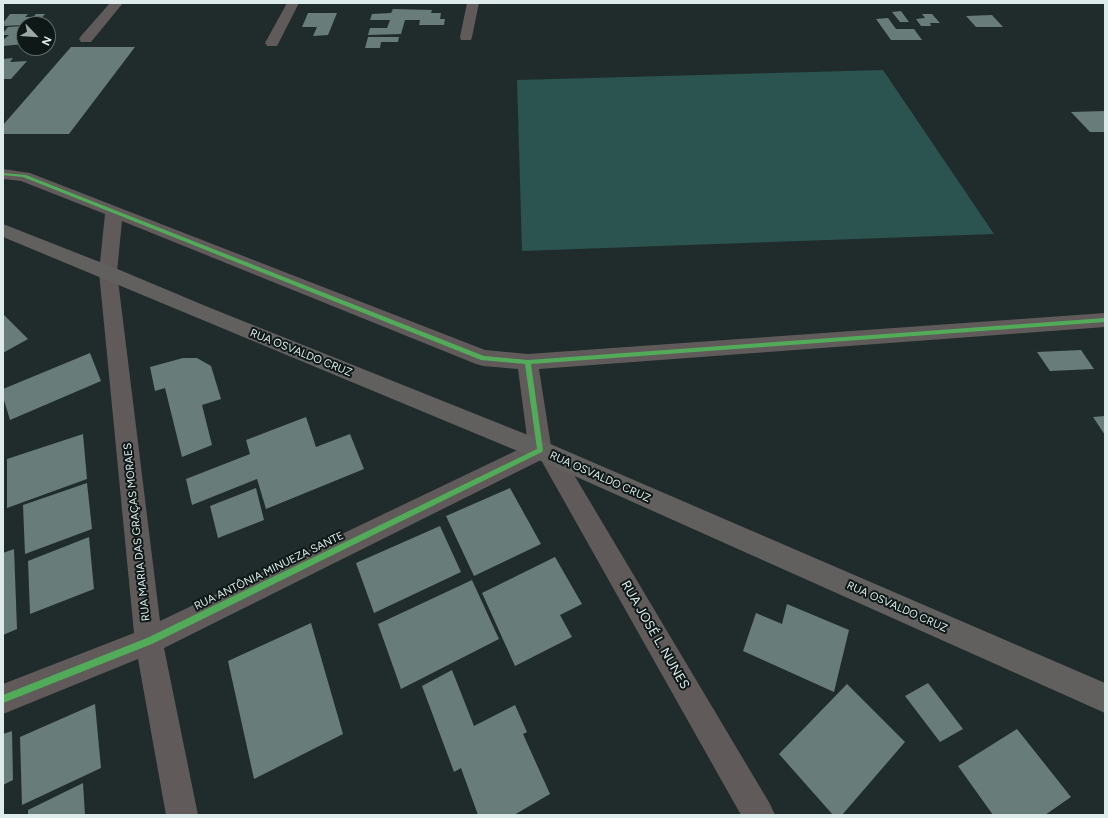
<!DOCTYPE html>
<html>
<head>
<meta charset="utf-8">
<style>
	body { margin:0 }
	#map { position:relative; width:1108px; height:818px; overflow:hidden; background:#1f2c2b; font-family:Figtree,sans-serif }
	canvas { display:block }
	.frame { position:absolute; inset:0; border:4px solid #ddecea; pointer-events:none }
	.north { position:absolute; left:16px; top:16px; width:40px; height:40px; box-sizing:border-box; background:#0d1817; border:1px solid #606d6b; border-radius:50%; rotate:115deg; font-size:11px; font-weight:700; line-height:16px; text-align:center; color:#ddecea }
	.north::after { content:''; display:block; margin:auto; width:14px; height:18px; background:#9aa9a7; clip-path:polygon(50% 0,100% 100%,50% 72%,0 100%) }
</style>
</head>
<body>
<div id="map">
<canvas width="1108" height="818"></canvas>
<div class="frame"></div>
<div class="north">N</div>
</div>
<script>
const g = document.querySelector('canvas').getContext('2d');
g.lineJoin = 'round';
function fillPath(path, color) {
  g.fillStyle = color;
  g.fill(path, 'evenodd');
}
function write(font, color, halo, rows, align = 'center') {
  g.font = font + ' Figtree,sans-serif';
  g.lineWidth = 4;
  g.setLineDash([]);
  g.textBaseline = 'middle';
  g.strokeStyle = halo;
  g.fillStyle = color;
  for (const [text, x, y, turn = 0] of rows) {
    g.save();
    g.translate(x, y);
    g.rotate((+turn || 0) * Math.PI / 180);
    g.textAlign = isNaN(turn) ? turn : align;
    if (halo) g.strokeText(text, 0, 0);
    g.fillText(text, 0, 0);
    g.restore();
  }
}
fillPath(new Path2D(`
	M 883,70 L 994,234 L 522,251 L 517,80 Z`), '#2b534f');
fillPath(new Path2D(`
	M 393,9 L 432,10 L 431,13 L 441,13 L 440,19 L 445,19 L 444,25 L 419,25 L 420,20 L 405,20 L 401,34 L 368,35 L 370,28 L 387,28 L 390,20 L 370,20 L 372,14 L 391,13 Z
	M 901,11 L 909,22 L 900,22 L 892,12 Z
	M 308,13 L 337,13 L 328,35 L 313,36 L 317,27 L 302,27 Z
	M 10,14 L 28,14 L 25,17 L 33,17 L 36,14 L 45,14 L 38,22 L 26,23 L 24,25 L 3,26 L 5,24 L 3,23 Z
	M 922,14 L 932,14 L 940,23 L 930,23 L 931,26 L 921,26 L 916,19 L 925,18 Z
	M 992,15 L 1003,27 L 976,27 L 966,16 Z
	M 888,18 L 896,29 L 914,29 L 922,40 L 891,40 L 876,19 Z
	M 24,26 L 24,44 L 3,46 L 3,40 L 9,35 L 3,35 L 3,33 L 8,27 Z
	M 48,32 L 55,32 L 48,42 Z
	M 368,37 L 399,37 L 398,42 L 381,42 L 380,48 L 365,48 Z
	M 71,47 L 135,47 L 69,134 L 3,134 L 3,125 Z
	M 13,58 L 10,62 L 27,61 L 11,79 L 3,79 L 3,59 Z
	M 1105,111 L 1105,132 L 1090,132 L 1071,112 Z
	M 3,314 L 28,339 L 3,353 Z
	M 1081,350 L 1094,369 L 1050,371 L 1037,352 Z
	M 90,353 L 101,381 L 10,420 L 3,397 L 3,389 Z
	M 183,358 L 197,358 L 211,366 L 221,399 L 202,405 L 212,445 L 182,457 L 165,388 L 155,391 L 150,367 Z
	M 1105,416 L 1105,435 L 1093,417 Z
	M 306,417 L 316,447 L 350,434 L 364,469 L 266,509 L 257,479 L 192,505 L 186,479 L 250,454 L 246,440 Z
	M 83,434 L 87,479 L 7,508 L 7,459 Z
	M 87,483 L 92,529 L 25,554 L 23,505 Z
	M 256,488 L 264,520 L 218,538 L 210,506 Z
	M 510,488 L 541,544 L 474,576 L 446,516 Z
	M 440,526 L 461,572 L 374,613 L 356,563 Z
	M 89,537 L 94,589 L 30,614 L 28,561 Z
	M 14,549 L 17,629 L 3,635 L 3,553 Z
	M 555,557 L 582,604 L 560,615 L 572,637 L 515,666 L 482,593 Z
	M 472,580 L 499,639 L 401,689 L 378,624 Z
	M 787,604 L 849,630 L 834,692 L 743,651 L 756,613 L 782,624 Z
	M 311,623 L 343,734 L 254,779 L 228,661 Z
	M 452,670 L 474,726 L 515,705 L 527,732 L 523,734 L 550,794 L 514,815 L 478,815 L 461,768 L 454,772 L 422,686 Z
	M 928,683 L 963,729 L 940,742 L 905,696 Z
	M 847,684 L 905,742 L 842,815 L 833,815 L 779,754 Z
	M 95,704 L 101,768 L 22,805 L 20,737 Z
	M 1017,729 L 1071,797 L 1045,815 L 993,815 L 958,766 Z
	M 12,731 L 13,780 L 3,785 L 3,734 Z
	M 83,783 L 85,815 L 28,815 L 28,810 Z`), '#687c7a');
fillPath(new Path2D(`
	M 110,3 L 123,3 L 91,42 L 81,42 L 79,39 L 81,36 Z
	M 287,3 L 299,3 L 277,46 L 267,46 L 265,43 Z
	M 467,3 L 479,3 L 472,37 L 471,40 L 461,40 L 460,37 Z
	M 3,169 L 30,173 L 485,350 L 528,354 L 1105,313 L 1105,327 L 539,369 L 551,446 L 558,448 L 770,804 L 775,815 L 741,815 L 541,460 L 164,648 L 198,815 L 166,815 L 138,659 L 3,714 L 3,684 L 134,633 L 99,272 L 105,214 L 21,181 L 3,179 ZM 122,221 L 476,364 L 483,366 L 518,369 L 528,445 L 160,621 L 117,272 Z`), '#605a5a');
fillPath(new Path2D(`
	M 3,224 L 115,268 L 208,307 L 548,443 L 1105,683 L 1105,713 L 532,457 L 3,237 Z`), '#625f5f');
fillPath(new Path2D(`
	M 3,173 L 26,175 L 484,356 L 528,360 L 1105,318 L 1105,322 L 531,364 L 543,450 L 542,452 L 152,644 L 3,703 L 3,695 L 147,638 L 537,449 L 525,364 L 481,360 L 23,177 L 3,175 Z`), '#51ab58');
write('11px', '#ddecea', '#0d1817', [
	["RUA OSVALDO CRUZ",301,353,22],
	["RUA OSVALDO CRUZ",600,477,24],
	["RUA MARIA DAS GRAÇAS MORAES",137,532,-96],
	["RUA ANTÔNIA MINUEZA SANTE",269,571,-26],
	["RUA OSVALDO CRUZ",897,607,24]
]);
write('13px', '#ddecea', '#0d1817', [
	["RUA JOSÉ L. NUNES",655,635,60]
]);
</script>
</body>
</html>
